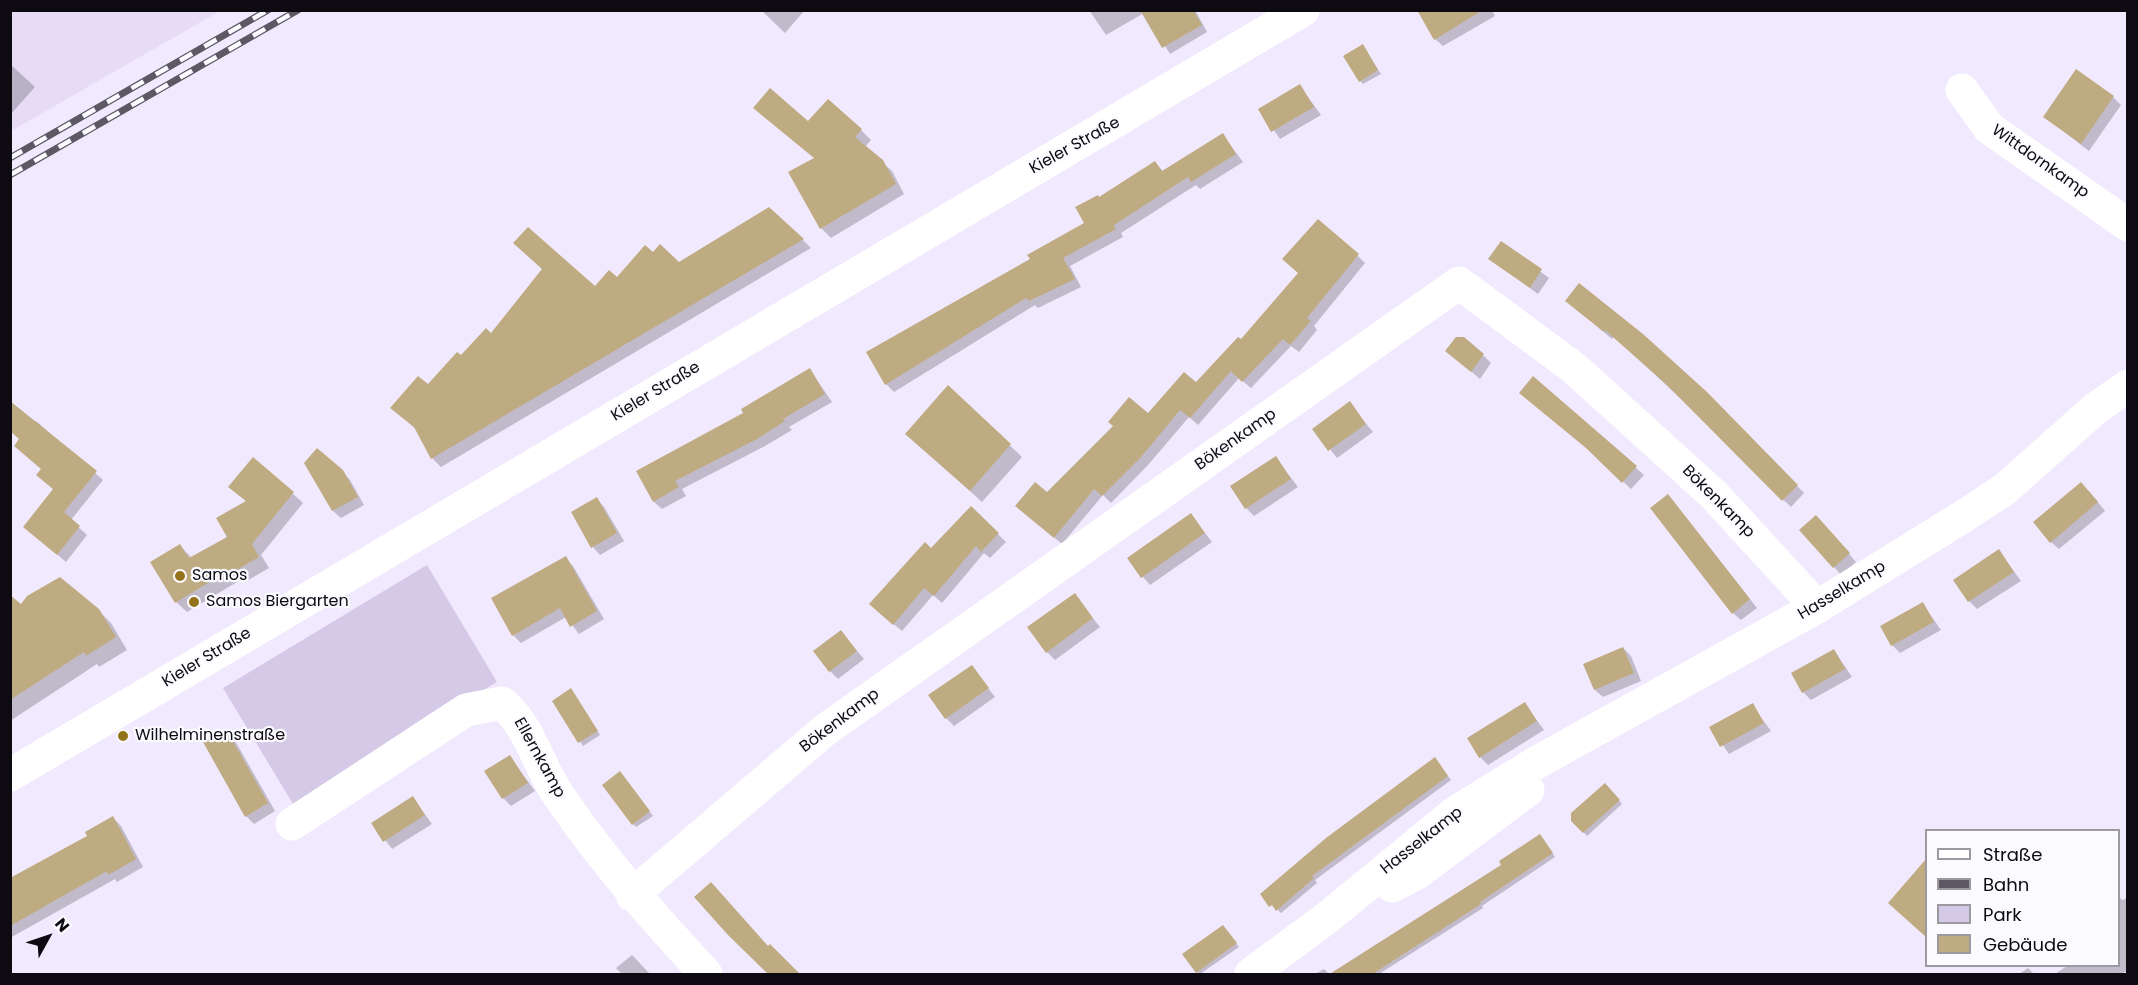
<!DOCTYPE html>
<html>
<head>
<meta charset="utf-8">
<style>
	body { margin:0 }
	#map { position:relative; width:2138px; height:985px; overflow:hidden; background:#f1e9fe; font-family:Poppins,sans-serif }
	canvas { display:block }
	.frame { position:absolute; inset:0; border:12px solid #0d0a12; pointer-events:none }
	.legend { position:absolute; left:1925px; top:829px; width:195px; height:138px; box-sizing:border-box; background:#fbfaff; border:2px solid #9c9aa0; margin:0; padding:8px 10px; list-style:none; font-size:18px; color:#0d0a12 }
	.legend li { display:flex; align-items:center; gap:12px; height:30px }
	.legend b { width:30px; border:2px solid #9c9aa0 }
	.north { position:absolute; left:18px; top:907px; width:60px; height:60px; -webkit-text-stroke:4px #fbfaff; paint-order:stroke; rotate:50deg; font-size:16px; font-weight:700; line-height:24px; text-align:center; color:#0d0a12 }
	.north::after { content:''; display:block; margin:auto; width:21px; height:27px; background:#0d0a12; clip-path:polygon(50% 0,100% 100%,50% 72%,0 100%) }
</style>
</head>
<body>
<div id="map">
<canvas width="2138" height="985"></canvas>
<div class="frame"></div>
<ul class="legend">
<li><b style="height:8px;background:#fff"></b>Straße</li>
<li><b style="height:8px;background:#5c5864"></b>Bahn</li>
<li><b style="height:16px;background:#d4c9e7"></b>Park</li>
<li><b style="height:16px;background:#bfab81"></b>Gebäude</li>
</ul>
<div class="north">N</div>
</div>
<script>
const g = document.querySelector('canvas').getContext('2d');
g.lineJoin = 'round';
function fillPath(path, color) {
  g.fillStyle = color;
  g.fill(path, 'evenodd');
}
function strokePath(path, color, width, dash) {
  g.strokeStyle = color;
  g.lineWidth = width;
  g.lineCap = dash ? 'butt' : 'round';
  g.setLineDash(dash || []);
  g.stroke(path);
}
function write(font, color, halo, rows, align = 'center') {
  g.font = font + ' Poppins,sans-serif';
  g.lineWidth = 4.5;
  g.setLineDash([]);
  g.textBaseline = 'middle';
  g.strokeStyle = halo;
  g.fillStyle = color;
  for (const [text, x, y, turn = 0] of rows) {
    g.save();
    g.translate(x, y);
    g.rotate((+turn || 0) * Math.PI / 180);
    g.textAlign = isNaN(turn) ? turn : align;
    if (halo) g.strokeText(text, 0, 0);
    g.fillText(text, 0, 0);
    g.restore();
  }
}
fillPath(new Path2D(`
	M 11,10 L 220,10 L 220,11 L 11,131 Z`), '#e6dcf6');
fillPath(new Path2D(`
	M 427,565 L 497,682 L 293,804 L 223,688 Z`), '#d4c9e7');
fillPath(new Path2D(`
	M 761,10 L 805,10 L 785,33 Z
	M 1089,10 L 1195,10 L 1207,32 L 1170,54 L 1144,13 L 1106,35 Z
	M 1431,10 L 1492,10 L 1495,16 L 1443,46 L 1435,39 Z
	M 1363,46 L 1381,74 L 1363,84 L 1360,81 Z
	M 10,64 L 35,87 L 10,115 Z
	M 1300,86 L 1321,115 L 1280,139 L 1260,110 Z
	M 2113,97 L 2121,105 L 2089,151 L 2045,117 Z
	M 809,123 L 861,130 L 871,140 L 865,147 L 892,171 L 904,194 L 831,238 L 821,228 L 790,173 L 815,159 Z
	M 1223,135 L 1243,162 L 1200,189 L 1196,185 L 1121,233 L 1123,237 L 1070,266 L 1081,287 L 1038,308 L 1035,305 L 894,392 L 886,384 L 868,353 L 1032,259 L 1086,224 L 1099,199 L 1155,163 L 1164,172 Z
	M 803,240 L 811,248 L 441,467 L 432,458 L 417,430 L 392,408 L 428,387 L 461,357 L 491,335 L 617,279 L 653,254 L 679,264 Z
	M 1502,243 L 1549,278 L 1538,294 L 1490,259 Z
	M 1358,256 L 1365,263 L 1314,326 L 1317,330 L 1299,352 L 1291,346 L 1251,388 L 1239,378 L 1198,425 L 1189,417 L 1148,465 L 1111,503 L 1103,495 L 1062,544 L 1025,513 L 1148,416 L 1196,384 L 1241,341 L 1299,273 Z
	M 1567,301 L 1706,393 L 1804,493 L 1791,507 L 1748,466 L 1750,464 L 1614,336 L 1612,339 Z
	M 1447,351 L 1483,355 L 1491,363 L 1480,379 Z
	M 810,370 L 832,402 L 789,427 L 792,430 L 765,446 L 682,489 L 686,496 L 662,509 L 654,502 L 638,472 L 745,414 Z
	M 1533,378 L 1644,475 L 1631,489 L 1596,456 Z
	M 948,387 L 1022,457 L 982,502 L 919,445 Z
	M 1349,403 L 1373,432 L 1337,458 L 1314,429 Z
	M 36,421 L 103,480 L 71,520 L 87,535 L 66,562 L 25,527 L 54,490 L 38,475 L 43,469 L 34,424 Z
	M 1276,458 L 1298,487 L 1254,516 L 1246,508 Z
	M 306,463 L 342,471 L 350,480 L 364,505 L 341,518 L 333,511 Z
	M 230,487 L 292,493 L 303,503 L 261,555 L 269,568 L 245,582 L 242,579 L 187,612 L 176,602 L 180,546 L 192,558 L 229,537 L 247,502 Z
	M 2089,491 L 2105,511 L 2059,549 L 2051,542 Z
	M 1668,495 L 1757,608 L 1741,620 L 1733,613 Z
	M 597,499 L 604,507 L 624,541 L 600,555 L 593,547 L 573,513 Z
	M 971,508 L 1006,542 L 990,558 L 984,553 L 942,603 L 933,595 L 902,631 L 879,612 L 931,550 Z
	M 1191,515 L 1212,542 L 1150,585 L 1143,577 Z
	M 1824,525 L 1856,562 L 1841,575 L 1834,567 Z
	M 1999,551 L 2021,581 L 1977,609 L 1969,601 Z
	M 565,558 L 573,566 L 604,619 L 579,634 L 566,617 L 521,643 L 513,635 L 493,599 Z
	M 1074,595 L 1100,627 L 1055,660 L 1047,652 Z
	M 10,601 L 21,606 L 98,610 L 111,623 L 127,650 L 99,667 L 97,664 L 10,721 Z
	M 1923,604 L 1941,630 L 1900,653 L 1892,645 Z
	M 841,632 L 864,659 L 838,679 L 830,671 Z
	M 1623,648 L 1631,656 L 1641,681 L 1603,697 L 1595,690 Z
	M 1834,650 L 1852,677 L 1811,700 L 1803,692 Z
	M 972,667 L 995,697 L 954,726 L 946,718 Z
	M 574,694 L 600,735 L 583,746 L 554,701 Z
	M 1524,703 L 1544,730 L 1488,765 L 1480,757 Z
	M 1752,705 L 1771,731 L 1729,754 L 1711,728 Z
	M 226,731 L 234,739 L 275,811 L 254,824 L 246,816 Z
	M 510,757 L 535,791 L 511,806 L 503,798 Z
	M 1438,763 L 1451,780 L 1315,880 L 1317,883 L 1281,913 L 1262,895 Z
	M 624,777 L 653,816 L 636,827 L 633,824 Z
	M 1605,785 L 1622,804 L 1587,836 L 1573,820 Z
	M 413,798 L 432,824 L 392,849 L 373,824 Z
	M 113,818 L 121,826 L 143,867 L 117,882 L 115,879 L 10,938 L 10,897 Z
	M 1543,839 L 1555,857 L 1482,906 L 1483,908 L 1379,974 L 1367,974 L 1503,865 Z
	M 1918,871 L 1926,879 L 1926,936 L 1898,911 Z
	M 2118,897 L 2123,900 L 2128,897 L 2128,970 L 2122,974 L 2055,974 L 2067,966 L 2118,966 Z
	M 1226,930 L 1239,947 L 1200,974 L 1197,972 Z
	M 632,955 L 635,958 L 650,974 L 622,974 L 616,968 Z
	M 2028,968 L 2034,974 L 2019,974 Z
	M 1324,969 L 1329,974 L 1315,974 Z`), '#0003');
fillPath(new Path2D(`
	M 1140,10 L 1193,10 L 1202,25 L 1162,48 Z
	M 1417,10 L 1483,10 L 1434,40 Z
	M 1363,44 L 1378,70 L 1359,82 L 1343,56 Z
	M 2076,69 L 2114,96 L 2081,144 L 2043,117 Z
	M 1300,84 L 1314,107 L 1271,132 L 1258,109 Z
	M 770,88 L 808,121 L 828,99 L 862,129 L 855,137 L 883,160 L 896,184 L 820,229 L 788,172 L 814,158 L 753,108 Z
	M 1223,133 L 1236,154 L 1191,182 L 1188,177 L 1114,225 L 1116,229 L 1063,258 L 1075,279 L 1029,301 L 1026,298 L 885,385 L 866,352 L 1030,259 L 1027,255 L 1084,223 L 1075,207 L 1098,195 L 1099,197 L 1155,161 L 1162,171 Z
	M 769,207 L 804,239 L 431,459 L 414,427 L 390,408 L 418,376 L 428,384 L 457,352 L 461,355 L 486,328 L 491,333 L 542,269 L 513,243 L 528,227 L 595,286 L 609,270 L 617,277 L 645,245 L 653,252 L 660,244 L 679,262 Z
	M 1318,219 L 1359,254 L 1307,318 L 1311,321 L 1290,345 L 1283,339 L 1242,382 L 1231,371 L 1190,418 L 1180,410 L 1141,457 L 1102,496 L 1094,489 L 1054,538 L 1015,506 L 1035,482 L 1047,492 L 1113,426 L 1108,422 L 1129,397 L 1148,413 L 1184,372 L 1196,382 L 1238,337 L 1241,339 L 1298,273 L 1282,259 Z
	M 1501,241 L 1542,269 L 1530,288 L 1488,259 Z
	M 1579,283 L 1643,334 L 1707,392 L 1798,485 L 1782,501 L 1667,385 L 1605,330 L 1604,332 L 1565,301 Z
	M 1456,337 L 1464,337 L 1484,354 L 1471,372 L 1445,351 Z
	M 810,368 L 825,394 L 783,419 L 785,421 L 757,439 L 675,481 L 679,487 L 653,502 L 636,471 L 743,413 L 741,409 Z
	M 1533,376 L 1637,466 L 1622,483 L 1586,448 L 1519,393 Z
	M 948,385 L 1011,444 L 970,491 L 905,434 Z
	M 10,401 L 97,471 L 64,512 L 80,526 L 57,555 L 23,527 L 53,489 L 36,475 L 41,469 L 14,446 L 19,439 L 10,431 Z
	M 1350,401 L 1366,424 L 1328,451 L 1312,429 Z
	M 317,448 L 343,470 L 358,497 L 332,511 L 304,463 Z
	M 1276,456 L 1291,479 L 1245,509 L 1230,486 Z
	M 253,457 L 294,492 L 252,544 L 259,557 L 233,572 L 231,569 L 175,603 L 150,562 L 180,544 L 189,558 L 227,537 L 216,518 L 246,501 L 228,487 Z
	M 2081,482 L 2098,502 L 2050,543 L 2033,522 Z
	M 1668,494 L 1750,599 L 1732,614 L 1650,508 Z
	M 597,497 L 617,533 L 591,548 L 571,512 Z
	M 971,506 L 999,533 L 981,552 L 976,546 L 934,596 L 924,588 L 893,625 L 869,604 L 925,542 L 931,548 Z
	M 1191,513 L 1205,533 L 1141,578 L 1127,558 Z
	M 1816,515 L 1850,553 L 1833,568 L 1799,530 Z
	M 1999,549 L 2014,572 L 1968,602 L 1953,580 Z
	M 566,556 L 597,611 L 570,627 L 560,608 L 512,636 L 491,598 Z
	M 60,577 L 99,609 L 116,637 L 86,656 L 84,652 L 10,700 L 10,595 L 21,604 L 27,596 Z
	M 1075,593 L 1093,618 L 1046,653 L 1027,627 Z
	M 1923,602 L 1934,622 L 1891,646 L 1880,626 Z
	M 841,630 L 857,651 L 829,672 L 813,651 Z
	M 1623,647 L 1634,673 L 1594,690 L 1583,664 Z
	M 1834,649 L 1845,669 L 1802,693 L 1791,673 Z
	M 972,665 L 989,688 L 945,719 L 928,695 Z
	M 571,688 L 598,731 L 578,743 L 552,701 Z
	M 1525,702 L 1537,721 L 1479,758 L 1467,738 Z
	M 1753,703 L 1764,723 L 1720,747 L 1709,727 Z
	M 226,729 L 268,803 L 245,817 L 203,742 Z
	M 510,755 L 528,783 L 502,799 L 484,771 Z
	M 1435,757 L 1448,776 L 1312,876 L 1314,878 L 1276,911 L 1272,905 L 1269,907 L 1260,894 L 1326,838 Z
	M 620,771 L 650,811 L 632,825 L 602,785 Z
	M 1605,783 L 1620,800 L 1583,833 L 1571,821 L 1571,813 Z
	M 413,796 L 425,815 L 383,842 L 371,823 Z
	M 113,816 L 136,859 L 108,875 L 107,871 L 10,926 L 10,878 L 87,836 L 85,832 Z
	M 1540,834 L 1553,853 L 1480,902 L 1481,904 L 1371,975 L 1328,975 L 1501,865 L 1499,861 Z
	M 1926,859 L 1926,937 L 1888,903 Z
	M 711,882 L 768,946 L 770,944 L 801,975 L 769,975 L 728,935 L 694,897 Z
	M 1223,925 L 1237,943 L 1196,973 L 1182,954 Z`), '#bfab81');
strokePath(new Path2D(`
	M 1962,90 L 1989,128 L 2128,225
	M 292,824 L 466,710 L 502,703 C 531,727 539,769 561,799 C 605,863 654,918 706,974
	M 1392,886 L 1417,873 L 1528,790
	M 632,895 L 825,730 L 1459,283 L 1574,368 L 1714,495 L 1817,607
	M 1251,974 L 1328,917 L 1456,812 L 1534,764 L 1817,607 L 1964,516 L 2005,489 L 2096,408 L 2128,386`), '#fff', 33);
strokePath(new Path2D(`
	M 10,775 L 1303,10`), '#fff', 33);
const rail = new Path2D(`
	M 10,158 L 268,10
	M 10,175 L 298,10`);
strokePath(rail, '#5c5864', 7);
strokePath(rail, '#fbfaff', 4.5, [14]);
for (const [x, y, r, color] of [
	[180,576,6,"#937219"],
	[194,602,6,"#937219"],
	[123,736,6,"#937219"]
]) {
  const dot = new Path2D();
  dot.arc(x, y, r, 0, 2 * Math.PI);
  g.fillStyle = color;
  g.fill(dot);
  strokePath(dot, '#fbfaff', 2);
}
write('16px', '#0d0a12', '#fbfaff', [
	["Kieler Straße",1075,146,-29],
	["Wittdornkamp",2040,162,35],
	["Kieler Straße",656,392,-31],
	["Bökenkamp",1236,440,-35],
	["Bökenkamp",1718,502,45],
	["Hasselkamp",1842,591,-31],
	["Kieler Straße",207,658,-31],
	["Bökenkamp",840,721,-37],
	["Ellernkamp",539,758,61],
	["Hasselkamp",1422,841,-38]
]);
write('16px', '#0d0a12', '#fbfaff', [
	["Samos",192,576],
	["Samos Biergarten",206,602],
	["Wilhelminenstraße",135,736]
], 'left');
</script>
</body>
</html>
